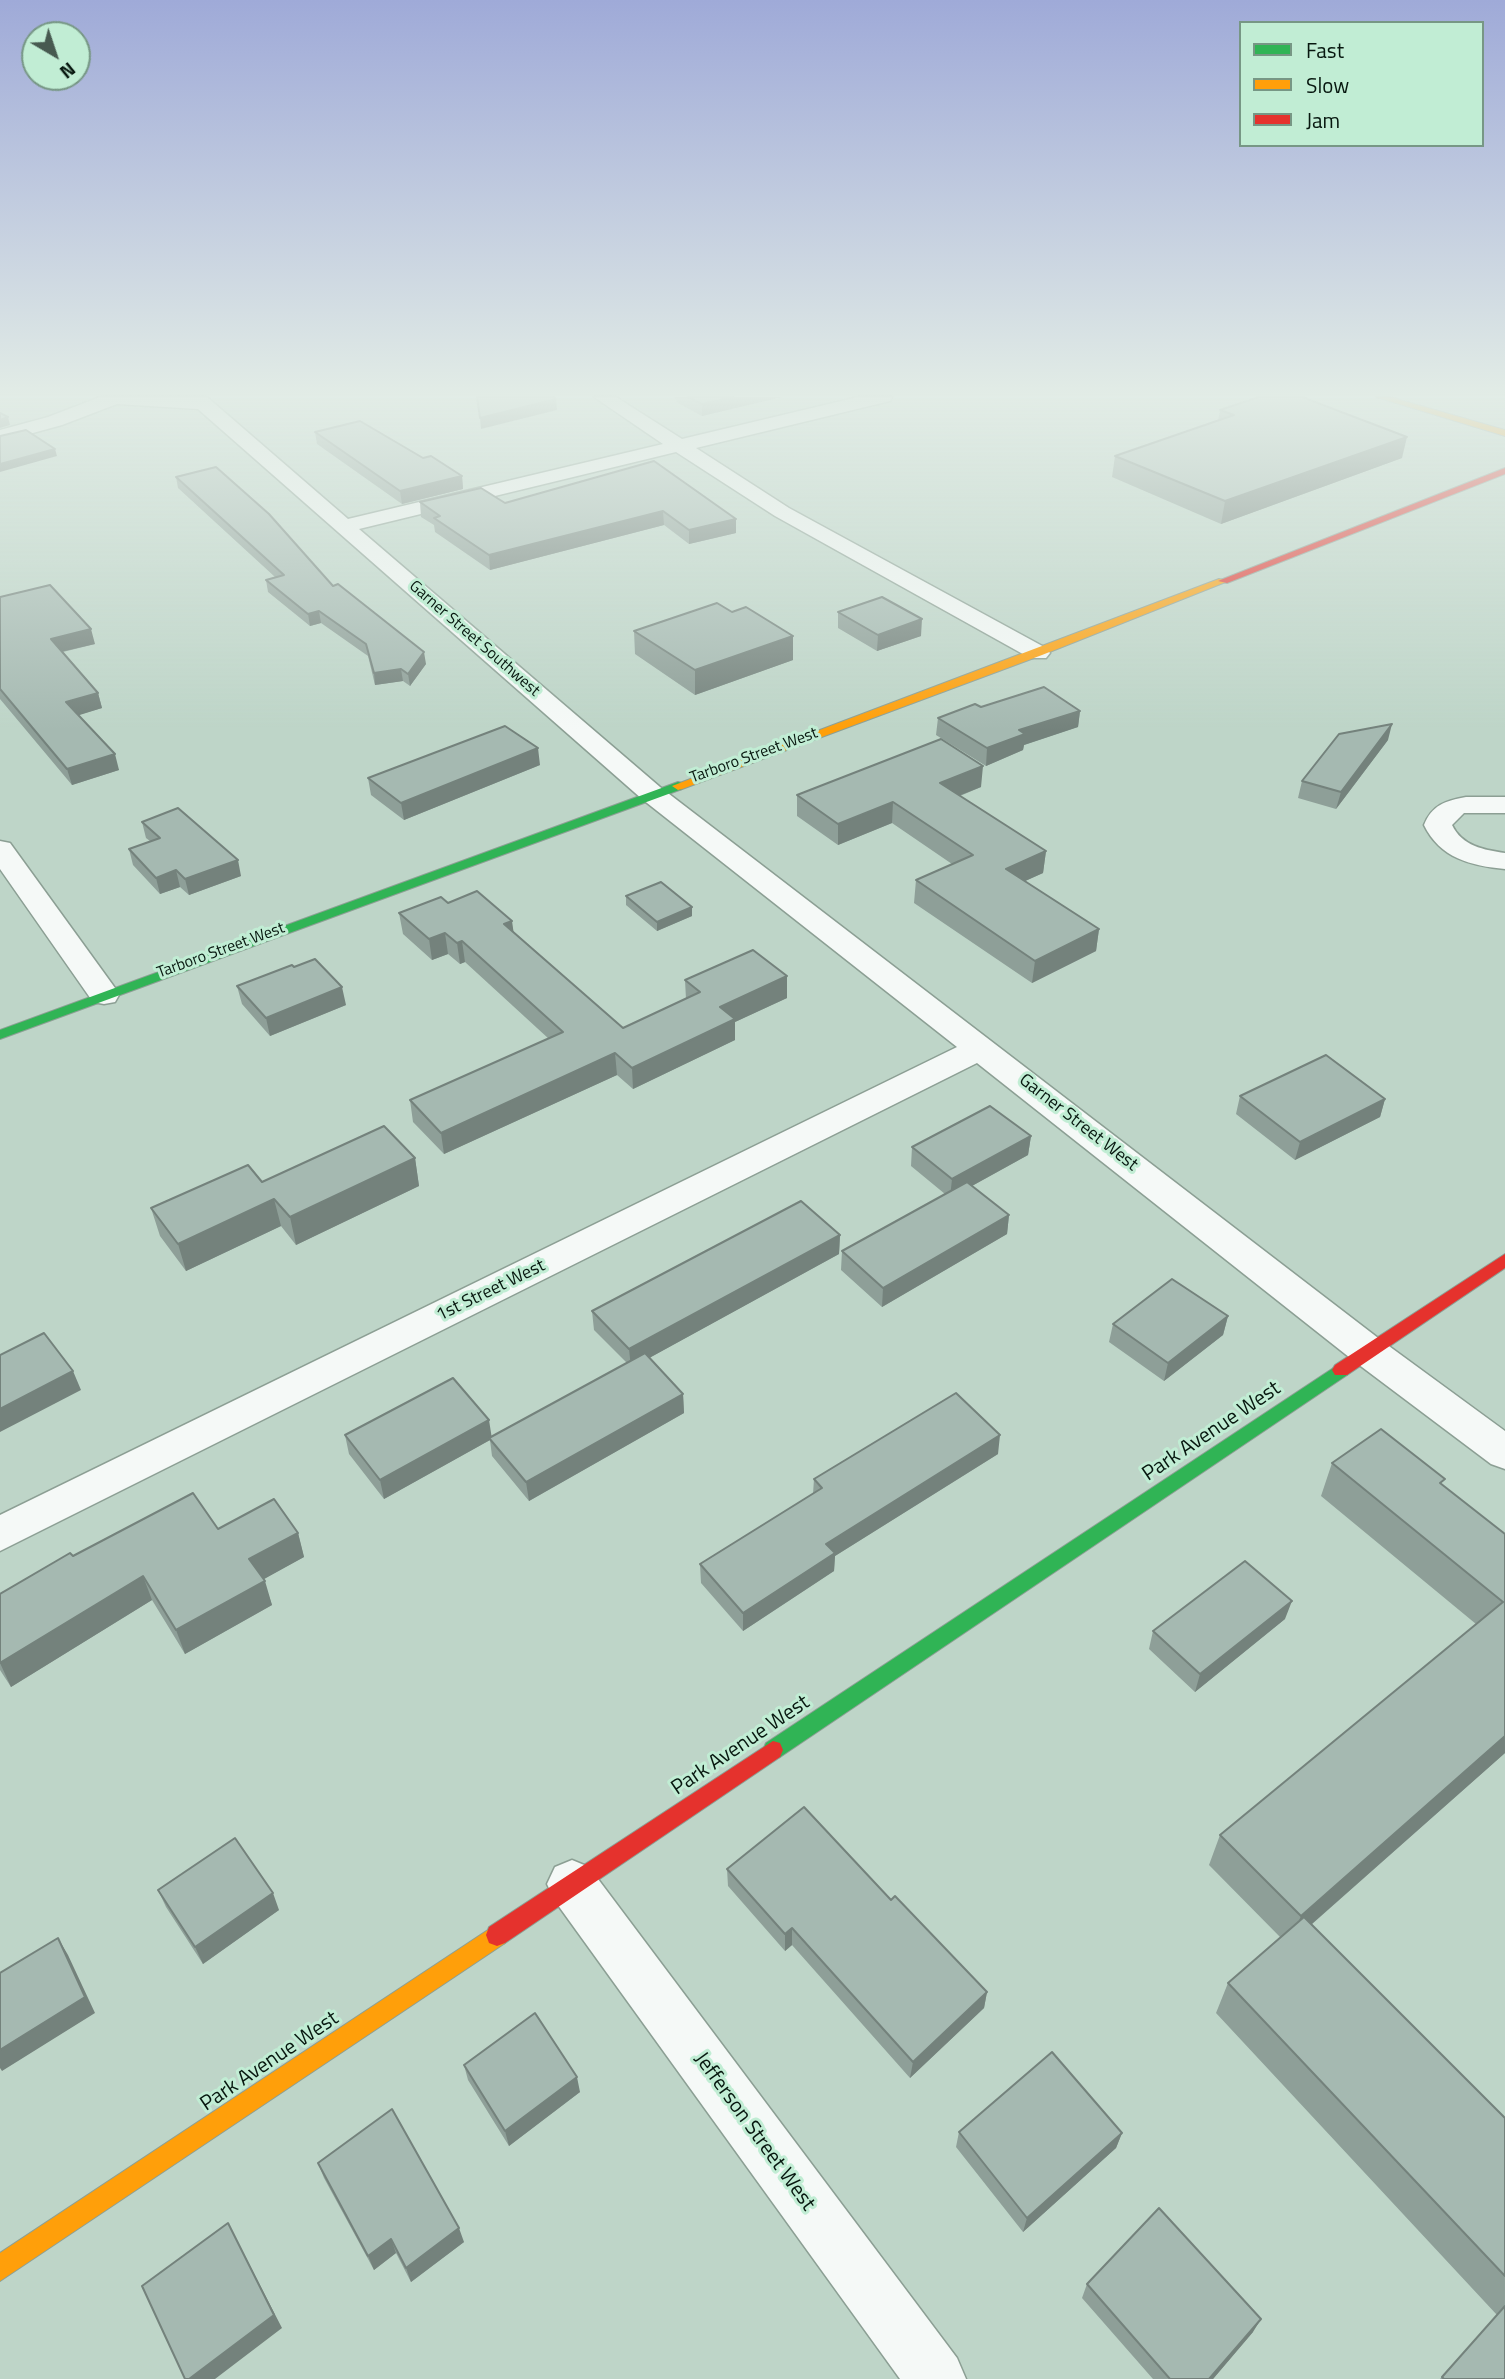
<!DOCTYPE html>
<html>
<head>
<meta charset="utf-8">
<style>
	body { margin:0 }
	#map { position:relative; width:1505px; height:2379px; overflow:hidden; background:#bed5c8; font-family:"Titillium Web",sans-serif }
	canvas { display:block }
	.legend { position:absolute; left:1239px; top:21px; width:245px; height:126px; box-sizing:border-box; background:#c1edd4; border:2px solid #779785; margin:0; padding:9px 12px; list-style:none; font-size:21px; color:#07170f }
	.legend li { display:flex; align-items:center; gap:14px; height:35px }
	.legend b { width:35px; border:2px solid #779785 }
	.north { position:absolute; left:21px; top:21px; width:70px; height:70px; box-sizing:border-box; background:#c1edd4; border:2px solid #779785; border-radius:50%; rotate:141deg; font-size:19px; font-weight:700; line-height:28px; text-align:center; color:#07170f }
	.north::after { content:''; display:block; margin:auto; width:24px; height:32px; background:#475a50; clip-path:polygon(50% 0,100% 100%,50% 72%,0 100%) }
</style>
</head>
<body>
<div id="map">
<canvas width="1505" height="2379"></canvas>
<ul class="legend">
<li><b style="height:9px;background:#30b455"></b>Fast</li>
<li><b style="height:9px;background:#ff9f0a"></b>Slow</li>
<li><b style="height:9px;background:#e5322d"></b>Jam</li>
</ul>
<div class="north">N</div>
</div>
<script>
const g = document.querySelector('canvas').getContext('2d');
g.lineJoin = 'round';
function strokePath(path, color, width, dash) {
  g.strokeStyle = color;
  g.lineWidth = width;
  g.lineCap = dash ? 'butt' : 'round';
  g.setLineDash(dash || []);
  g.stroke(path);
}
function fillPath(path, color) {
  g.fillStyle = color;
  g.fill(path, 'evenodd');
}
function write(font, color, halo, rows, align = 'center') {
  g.font = font + ' "Titillium Web",sans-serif';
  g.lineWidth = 6;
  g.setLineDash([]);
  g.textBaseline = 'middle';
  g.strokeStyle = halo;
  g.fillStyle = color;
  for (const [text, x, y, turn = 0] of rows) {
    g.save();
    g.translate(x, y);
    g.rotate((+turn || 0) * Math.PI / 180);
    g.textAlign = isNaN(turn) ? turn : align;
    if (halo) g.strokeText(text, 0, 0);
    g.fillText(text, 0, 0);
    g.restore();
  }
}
const street = new Path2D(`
	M 100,397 L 207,397 L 348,519 L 663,444 L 594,397 L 616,397 L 682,439 L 858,397 L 892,397 L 890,401 L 696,448 L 789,508 L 1046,648 L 1050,653 L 1046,658 L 1030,658 L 775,516 L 676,452 L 359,529 L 660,787 L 1382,1341 L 1505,1431 L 1505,1469 L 1491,1464 L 1354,1361 L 977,1063 L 0,1551 L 0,1515 L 957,1047 L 642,799 L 198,409 L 117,404 L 62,425 L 0,442 L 0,430 L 48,417 Z
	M 1466,797 L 1505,797 L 1505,813 L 1464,813 L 1452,825 C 1462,846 1484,850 1505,853 L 1505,869 C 1471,866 1440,858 1424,825 C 1432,805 1445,801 1466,797 Z
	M 0,841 L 10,843 L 115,988 L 119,995 L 115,1002 L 104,1004 L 93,1002 L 0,869 Z
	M 572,1860 L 589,1867 L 957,2358 L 966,2379 L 900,2379 L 555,1901 L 547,1884 L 555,1867 Z`);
const fast = new Path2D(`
	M 678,782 L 682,783 L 682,789 L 0,1039 L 0,1030 Z
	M 1341,1363 L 1347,1365 L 1350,1370 L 1347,1375 L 780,1757 L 773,1759 L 766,1757 L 763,1750 L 766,1743 Z`);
const slow = new Path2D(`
	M 1376,397 L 1390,397 L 1505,430 L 1505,436 Z
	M 1219,579 L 1228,581 L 1042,655 L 682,789 L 678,790 L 672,786 Z
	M 497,1924 L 505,1927 L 508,1935 L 505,1943 L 0,2281 L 0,2253 Z`);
const jam = new Path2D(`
	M 1505,468 L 1505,474 L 1227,583 L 1218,581 Z
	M 1505,1254 L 1505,1268 L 1347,1375 L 1335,1375 L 1332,1370 L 1335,1365 Z
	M 773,1741 L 780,1743 L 783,1750 L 780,1757 L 505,1943 L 497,1946 L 489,1943 L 486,1935 L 489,1927 Z`);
strokePath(street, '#8c9f94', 3);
strokePath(fast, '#8c9f94', 2);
strokePath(slow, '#8c9f94', 2);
strokePath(jam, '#8c9f94', 2);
fillPath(street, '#f5f9f7');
fillPath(fast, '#30b455');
fillPath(slow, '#ff9f0a');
fillPath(jam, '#e5322d');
fillPath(new Path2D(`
	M 674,397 L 782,397 L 702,416 L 678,403 Z
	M 1220,410 L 1402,458 L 1221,524 L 1112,477 L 1115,456 L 1218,421 Z
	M 315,432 L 423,458 L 462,476 L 463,489 L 402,504 L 317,444 Z
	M 654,461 L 736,519 L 736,533 L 689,544 L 664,525 L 490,570 L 435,532 L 434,525 L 421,517 L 420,502 L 505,503 Z
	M 176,477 L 333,586 L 426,664 L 410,686 L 403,681 L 375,685 L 368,656 L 321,623 L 310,626 L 268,592 L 266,580 L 275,577 L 178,488 Z
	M 0,597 L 95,644 L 63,652 L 98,693 L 102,708 L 78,715 L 119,770 L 72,785 L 0,699 Z
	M 732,612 L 793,636 L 793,660 L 695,695 L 635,654 L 634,631 Z
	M 838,612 L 921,636 L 877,651 L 838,628 Z
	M 981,707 L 1080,711 L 1078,727 L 1024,745 L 1023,750 L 986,766 L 936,735 L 938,718 Z
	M 1388,740 L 1336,809 L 1298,798 L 1302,781 Z
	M 540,765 L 404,820 L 371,795 L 368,778 Z
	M 981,787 L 960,796 L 1046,851 L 1043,873 L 1025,881 L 1099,929 L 1096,951 L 1032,983 L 914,903 L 916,880 L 952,864 L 892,823 L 838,845 L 797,816 L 797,795 Z
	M 142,822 L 241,876 L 189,895 L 180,887 L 160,894 L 133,865 L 129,849 L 150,841 L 146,838 Z
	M 626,896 L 692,907 L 692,916 L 657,931 L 626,905 Z
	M 448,903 L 514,932 L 623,1028 L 686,999 L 685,980 L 787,998 L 735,1022 L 735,1040 L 633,1089 L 617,1075 L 444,1154 L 413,1122 L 410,1100 L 549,1039 L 465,962 L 460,964 L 448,954 L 432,960 L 403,934 L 399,913 Z
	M 237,986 L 346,1005 L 270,1036 L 242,1004 Z
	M 1240,1096 L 1385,1099 L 1380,1117 L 1295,1160 L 1236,1114 Z
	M 1031,1136 L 1028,1155 L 972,1186 L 1009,1215 L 1007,1234 L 882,1307 L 841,1270 L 842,1251 L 945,1194 L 911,1166 L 912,1147 Z
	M 415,1158 L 419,1186 L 296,1245 L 281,1226 L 186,1271 L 160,1236 L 151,1208 L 262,1182 Z
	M 840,1235 L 839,1254 L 649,1358 L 683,1394 L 684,1413 L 529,1501 L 492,1456 L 490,1440 L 384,1499 L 349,1454 L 345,1435 L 492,1436 L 627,1363 L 594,1330 L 592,1311 Z
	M 1228,1316 L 1223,1335 L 1164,1381 L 1109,1342 L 1113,1324 Z
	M 998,1454 L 835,1556 L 834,1571 L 743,1631 L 701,1583 L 700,1564 L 813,1494 L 814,1479 Z
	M 1332,1463 L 1442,1485 L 1505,1534 L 1505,1753 L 1311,1925 L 1505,2118 L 1505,2379 L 1440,2379 L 1497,2315 L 1216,2013 L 1228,1983 L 1281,1938 L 1209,1865 L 1220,1835 L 1476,1624 L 1321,1496 Z
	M 218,1529 L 298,1533 L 304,1557 L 263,1579 L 272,1605 L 185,1654 L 152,1600 L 11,1687 L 0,1670 L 0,1594 L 73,1556 Z
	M 1285,1619 L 1195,1692 L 1149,1649 L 1153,1631 Z
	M 727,1869 L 891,1900 L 987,1992 L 984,2008 L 910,2078 L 792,1945 L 785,1951 L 728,1886 Z
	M 158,1890 L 279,1910 L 203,1964 L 166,1907 Z
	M 464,2065 L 580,2092 L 509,2146 L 468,2080 Z
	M 959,2132 L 1122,2133 L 1116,2148 L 1023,2232 L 956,2147 Z
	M 318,2163 L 464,2242 L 411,2282 L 396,2253 L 374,2270 L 324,2178 Z
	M 1087,2284 L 1253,2332 L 1213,2379 L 1153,2379 L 1082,2298 Z`), '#8e9f98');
fillPath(new Path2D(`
	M 733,397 L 782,397 L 702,416 L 702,404 Z
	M 556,399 L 557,410 L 481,429 L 480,418 Z
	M 8,417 L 10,425 L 0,428 L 0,420 Z
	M 1407,437 L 1402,458 L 1221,524 L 1225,501 Z
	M 55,449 L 57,456 L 0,472 L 0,464 Z
	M 462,476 L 463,489 L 402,504 L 400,491 Z
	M 663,511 L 664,525 L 490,570 L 489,555 Z
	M 736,519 L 736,533 L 689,544 L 689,530 Z
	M 319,611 L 321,623 L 310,626 L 308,614 Z
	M 922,619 L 921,636 L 877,651 L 878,635 Z
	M 91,629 L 95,644 L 56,653 L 51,639 Z
	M 793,636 L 793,660 L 695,695 L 695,670 Z
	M 424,652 L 426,664 L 410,686 L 408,674 Z
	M 401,669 L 403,681 L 375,685 L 374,673 Z
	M 98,693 L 102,708 L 70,718 L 66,702 Z
	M 1080,711 L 1078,727 L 1024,745 L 1023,750 L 986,766 L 987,748 L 1019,730 Z
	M 1392,724 L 1388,740 L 1336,809 L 1341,792 Z
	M 538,748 L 540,765 L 404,820 L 401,803 Z
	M 115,754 L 119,770 L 72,785 L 67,769 Z
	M 983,766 L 981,787 L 938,804 L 940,783 Z
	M 893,802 L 892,823 L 838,845 L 838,824 Z
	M 1046,851 L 1043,873 L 1003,891 L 1006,869 Z
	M 238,860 L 241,876 L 189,895 L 185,879 Z
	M 176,870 L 180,887 L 160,894 L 156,878 Z
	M 692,907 L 692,916 L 657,931 L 657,922 Z
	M 512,921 L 515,942 L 504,924 Z
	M 1099,929 L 1096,951 L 1032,983 L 1035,961 Z
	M 445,933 L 448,954 L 432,960 L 429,939 Z
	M 462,941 L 465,962 L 460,964 L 457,943 Z
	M 787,976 L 787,998 L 735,1022 L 735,1040 L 633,1089 L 632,1068 L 720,1007 Z
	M 342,987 L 346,1005 L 270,1036 L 266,1018 Z
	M 615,1053 L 617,1075 L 444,1154 L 441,1133 Z
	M 1385,1099 L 1380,1117 L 1295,1160 L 1300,1142 Z
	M 1031,1136 L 1028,1155 L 950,1198 L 952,1179 Z
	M 415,1158 L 419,1186 L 296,1245 L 290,1217 Z
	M 274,1199 L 281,1226 L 186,1271 L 178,1244 Z
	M 1009,1215 L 1007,1234 L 882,1307 L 883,1288 Z
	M 840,1235 L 839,1254 L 631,1368 L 629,1349 Z
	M 1228,1316 L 1223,1335 L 1164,1381 L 1168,1363 Z
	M 73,1371 L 81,1390 L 0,1432 L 0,1409 Z
	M 683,1394 L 684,1413 L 529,1501 L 526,1482 Z
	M 489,1420 L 492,1439 L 489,1438 L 490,1440 L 384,1499 L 380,1480 Z
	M 1000,1435 L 998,1454 L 835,1556 L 834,1571 L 743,1631 L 743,1613 L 826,1544 Z
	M 298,1533 L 304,1557 L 257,1583 L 249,1559 Z
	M 143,1576 L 152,1600 L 11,1687 L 0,1663 Z
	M 265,1581 L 272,1605 L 185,1654 L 176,1630 Z
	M 1292,1601 L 1285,1619 L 1195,1692 L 1200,1674 Z
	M 1505,1736 L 1505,1753 L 1288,1945 L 1301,1916 Z
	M 273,1893 L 279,1910 L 203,1964 L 195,1947 Z
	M 792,1928 L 792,1945 L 785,1951 L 785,1934 Z
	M 58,1938 L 68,1955 L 95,2013 L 2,2071 L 0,2068 L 0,2050 Z
	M 987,1992 L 984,2008 L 910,2078 L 913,2062 Z
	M 577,2077 L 580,2092 L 509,2146 L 505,2131 Z
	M 1122,2133 L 1116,2148 L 1023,2232 L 1027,2218 Z
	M 228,2223 L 282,2328 L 215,2379 L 189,2379 Z
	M 459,2228 L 464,2242 L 411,2282 L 406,2268 Z
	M 391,2239 L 396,2253 L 374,2270 L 368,2256 Z
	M 1261,2319 L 1253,2332 L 1213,2379 L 1209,2379 Z`), '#74827c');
const building = new Path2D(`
	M 477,397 L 553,397 L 556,399 L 480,418 Z
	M 688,397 L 733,397 L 702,404 Z
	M 1259,397 L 1302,397 L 1407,437 L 1225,501 L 1115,456 L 1234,415 L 1220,410 Z
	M 0,413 L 8,417 L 0,420 Z
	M 360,421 L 423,458 L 431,456 L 462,476 L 400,491 L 315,432 Z
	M 26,430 L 55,449 L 0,464 L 0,436 Z
	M 654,461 L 736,519 L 689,530 L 663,511 L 489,555 L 434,518 L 440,516 L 420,502 L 481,488 L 505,503 Z
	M 216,467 L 269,514 L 333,586 L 338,584 L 424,652 L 408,674 L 401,669 L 374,673 L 366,644 L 319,611 L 308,614 L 266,580 L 284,575 L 176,477 Z
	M 50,585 L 91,629 L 51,639 L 98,693 L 66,702 L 115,754 L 67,769 L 0,689 L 0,597 Z
	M 882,597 L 922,619 L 878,635 L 838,612 Z
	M 717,603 L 732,612 L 746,607 L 793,636 L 695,670 L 634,631 Z
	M 1044,687 L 1080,711 L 1019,730 L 1025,734 L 987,748 L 938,718 L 975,704 L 981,707 Z
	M 1392,724 L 1341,792 L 1302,781 L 1339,734 Z
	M 505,726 L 538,748 L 401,803 L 368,778 Z
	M 941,739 L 983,766 L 940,783 L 1046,851 L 1006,869 L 1099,929 L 1035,961 L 916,880 L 973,855 L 893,802 L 838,824 L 797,795 Z
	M 178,808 L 238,860 L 185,879 L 176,870 L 156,878 L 129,849 L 160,838 L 142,822 Z
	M 661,882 L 692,907 L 657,922 L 626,896 Z
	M 477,891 L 512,921 L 504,924 L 623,1028 L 700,992 L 685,980 L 753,950 L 787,976 L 720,1007 L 735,1019 L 632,1068 L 615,1053 L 441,1133 L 410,1100 L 563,1032 L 462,941 L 457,943 L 445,933 L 429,939 L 399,913 L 441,897 L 448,903 Z
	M 315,959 L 342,987 L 266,1018 L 237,986 L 292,965 L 294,967 Z
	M 1326,1055 L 1385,1099 L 1300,1142 L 1240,1096 Z
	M 990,1106 L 1031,1136 L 952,1179 L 912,1147 Z
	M 384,1126 L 415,1158 L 290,1217 L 274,1199 L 178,1244 L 151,1208 L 248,1165 L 262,1182 Z
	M 967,1182 L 1009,1215 L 883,1288 L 842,1251 Z
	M 801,1201 L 840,1235 L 629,1349 L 592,1311 Z
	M 1172,1279 L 1228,1316 L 1168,1363 L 1113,1324 Z
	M 44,1333 L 73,1371 L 0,1409 L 0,1355 Z
	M 645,1353 L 683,1394 L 526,1482 L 489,1438 Z
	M 453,1378 L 489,1420 L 380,1480 L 345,1435 Z
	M 956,1393 L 1000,1435 L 826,1544 L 835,1553 L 743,1613 L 700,1564 L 822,1488 L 814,1479 Z
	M 1381,1429 L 1445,1479 L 1440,1483 L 1505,1534 L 1505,1736 L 1301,1916 L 1220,1835 L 1503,1602 L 1332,1463 Z
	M 193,1493 L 218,1529 L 274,1499 L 298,1533 L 249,1559 L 265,1581 L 176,1630 L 143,1576 L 0,1663 L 0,1594 L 70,1553 L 73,1556 Z
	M 1245,1561 L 1292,1601 L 1200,1674 L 1153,1631 Z
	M 804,1807 L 891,1900 L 895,1896 L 987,1992 L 913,2062 L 792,1928 L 785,1934 L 727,1869 Z
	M 235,1838 L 273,1893 L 195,1947 L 158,1890 Z
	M 1304,1917 L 1505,2118 L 1505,2276 L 1228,1983 Z
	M 58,1938 L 85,1997 L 0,2050 L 0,1973 Z
	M 535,2013 L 577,2077 L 505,2131 L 464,2065 Z
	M 1052,2052 L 1122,2133 L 1027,2218 L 959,2132 Z
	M 392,2109 L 459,2228 L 406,2268 L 391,2239 L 368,2256 L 318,2163 Z
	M 1159,2208 L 1261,2319 L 1209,2379 L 1170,2379 L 1087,2284 Z
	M 228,2223 L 274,2315 L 189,2379 L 185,2379 L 142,2286 Z
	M 1505,2306 L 1505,2379 L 1444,2379 L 1442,2377 Z`);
fillPath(building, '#a5b9b1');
strokePath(building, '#74827c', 2);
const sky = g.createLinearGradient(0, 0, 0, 730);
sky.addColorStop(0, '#9faad8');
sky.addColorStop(0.54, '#e2ece6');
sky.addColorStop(1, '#e2ece600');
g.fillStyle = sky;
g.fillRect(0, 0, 1505, 730);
write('16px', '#07170f', '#c1edd4', [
	["Garner Street Southwest",474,639,41],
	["Tarboro Street West",754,756,-20],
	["Tarboro Street West",221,951,-20]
]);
write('18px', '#07170f', '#c1edd4', [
	["Garner Street West",1078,1123,38],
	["1st Street West",491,1291,-26]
]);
write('21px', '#07170f', '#c1edd4', [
	["Park Avenue West",1212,1432,-34],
	["Park Avenue West",741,1746,-34],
	["Park Avenue West",270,2062,-34],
	["Jefferson Street West",754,2132,54]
]);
</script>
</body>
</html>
